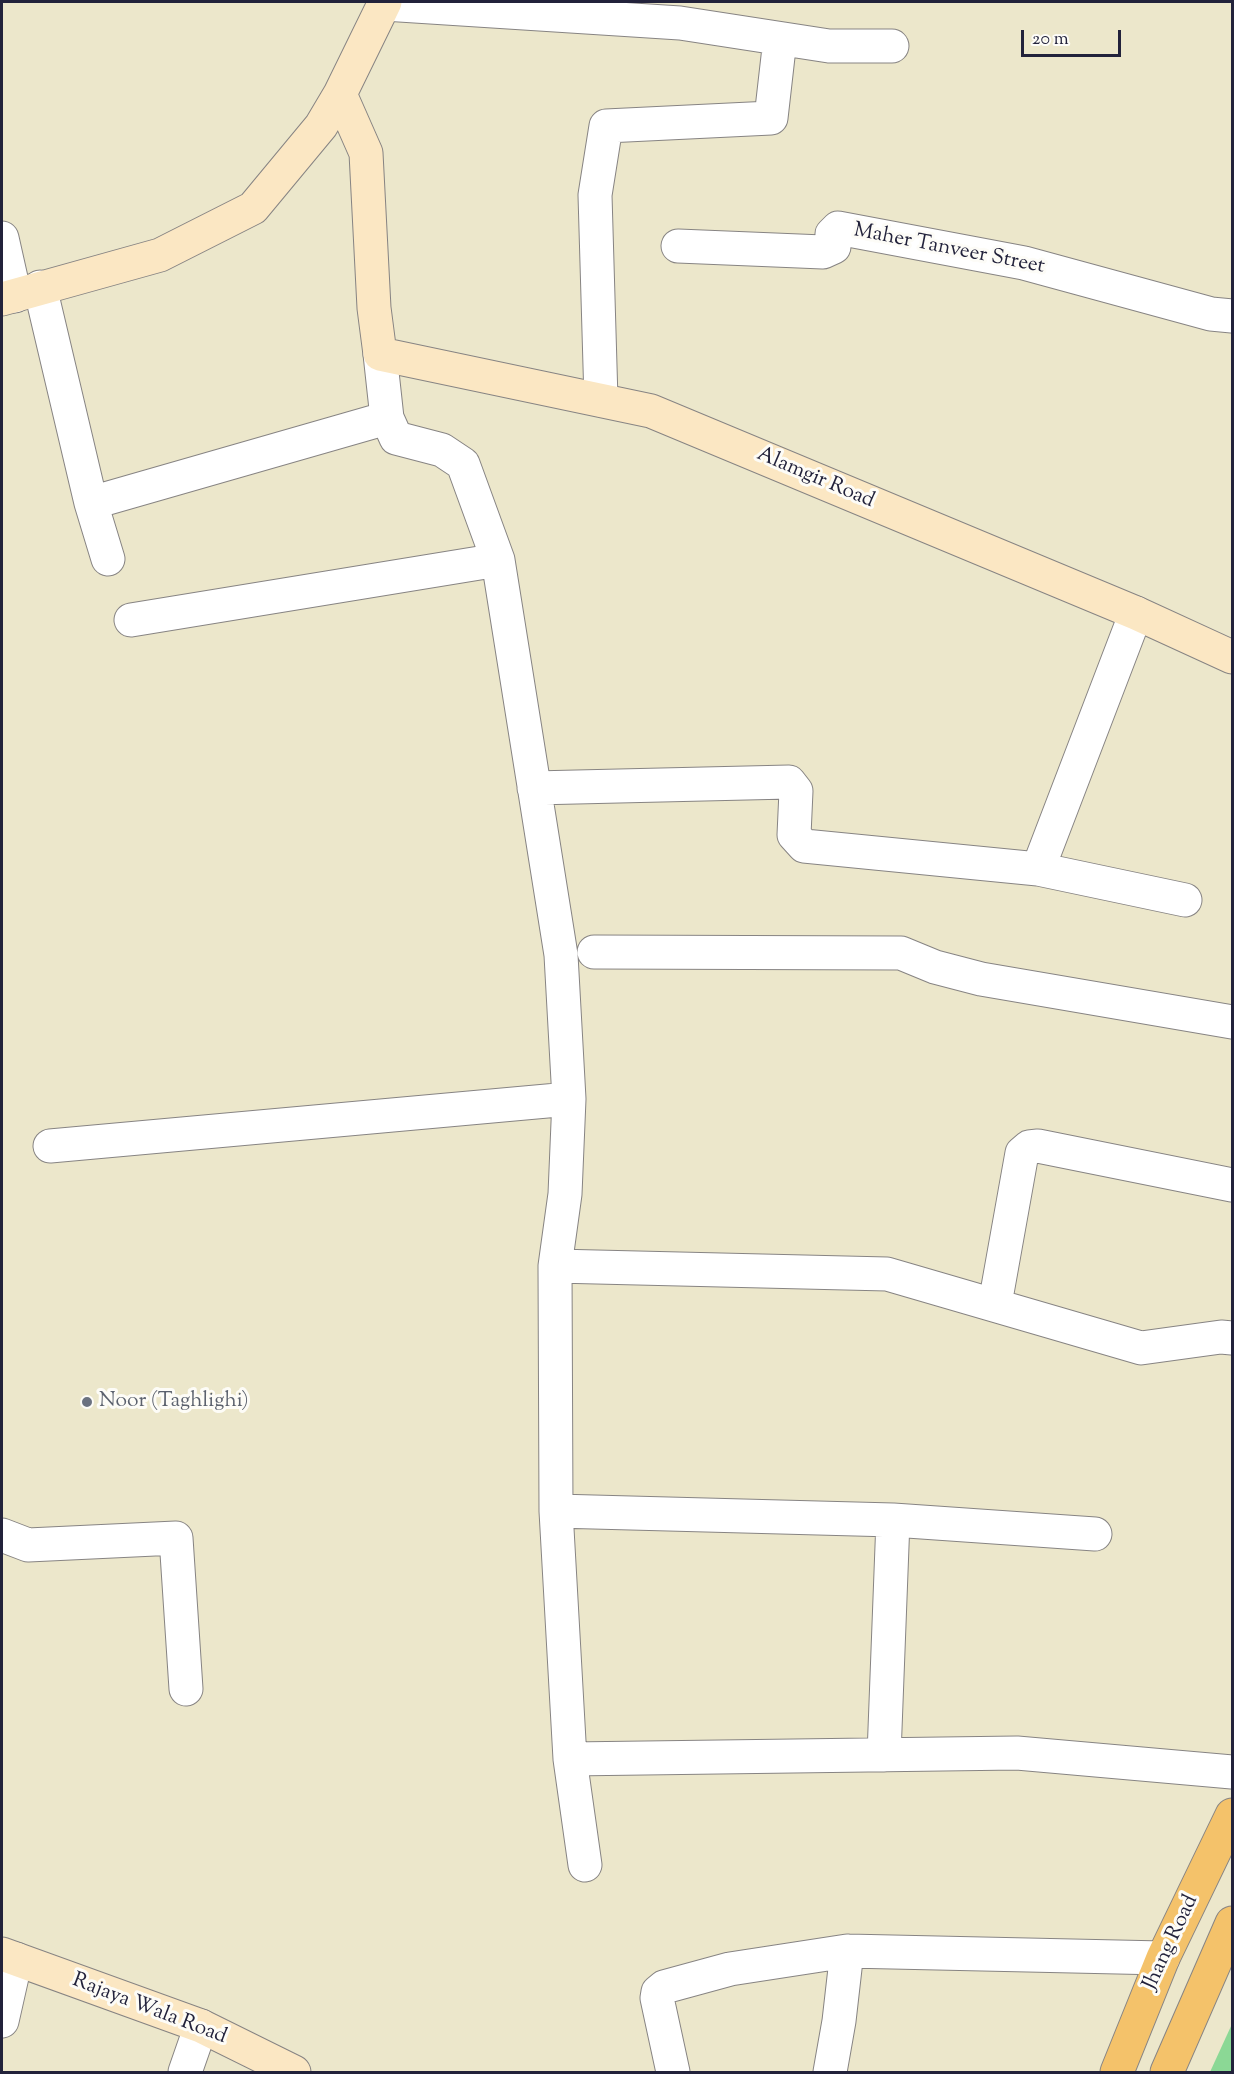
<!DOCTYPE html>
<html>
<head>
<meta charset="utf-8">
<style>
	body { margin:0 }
	#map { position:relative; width:1234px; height:2074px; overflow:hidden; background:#ece7cb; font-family:"Sorts Mill Goudy",serif }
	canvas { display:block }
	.frame { position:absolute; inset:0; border:3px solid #22223b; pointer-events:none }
	.scale { position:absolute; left:1021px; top:30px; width:100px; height:27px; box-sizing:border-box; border:3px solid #22223b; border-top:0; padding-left:8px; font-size:18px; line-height:21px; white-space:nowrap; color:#22223b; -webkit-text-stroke:4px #fdfcf7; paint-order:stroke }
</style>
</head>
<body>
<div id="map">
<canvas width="1234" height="2074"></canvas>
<div class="frame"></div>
<div class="scale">20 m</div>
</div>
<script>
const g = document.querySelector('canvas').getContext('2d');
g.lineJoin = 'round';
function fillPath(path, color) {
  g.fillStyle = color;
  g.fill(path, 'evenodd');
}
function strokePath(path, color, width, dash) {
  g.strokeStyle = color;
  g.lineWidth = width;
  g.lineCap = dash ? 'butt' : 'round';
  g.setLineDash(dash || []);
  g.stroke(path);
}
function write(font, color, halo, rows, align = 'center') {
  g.font = font + ' "Sorts Mill Goudy",serif';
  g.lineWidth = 6;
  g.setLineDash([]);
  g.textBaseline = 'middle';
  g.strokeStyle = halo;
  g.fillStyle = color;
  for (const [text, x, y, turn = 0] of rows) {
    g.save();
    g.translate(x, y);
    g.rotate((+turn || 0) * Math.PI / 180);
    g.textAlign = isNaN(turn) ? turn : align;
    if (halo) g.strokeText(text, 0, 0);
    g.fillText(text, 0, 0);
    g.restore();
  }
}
fillPath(new Path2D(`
	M 1232,2024 L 1232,2072 L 1210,2072 Z`), '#8bd895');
const street = new Path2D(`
	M 384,4 L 680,23 L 829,46 L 892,46
	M 2,238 L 15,296
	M 678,246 L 823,252 L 834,247 L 832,234 L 838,228 L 1024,263 L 1211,314 L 1232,316
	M 40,287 L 91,503 L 108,559
	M 380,354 L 387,418 L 396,438 L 442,450 L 463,464 L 498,560 L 561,955 L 569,1099 L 565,1194 L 555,1266 L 556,1511 L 570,1759 L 585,1865
	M 601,400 L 595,195 L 606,126 L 771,118 L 780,39
	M 91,503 L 387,418
	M 131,620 L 498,560
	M 534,788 L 789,782 L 796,791 L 794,835 L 804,846 L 1038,869 L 1185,900
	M 1038,869 L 1136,613
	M 594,952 L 901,953 L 935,967 L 981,979 L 1232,1022
	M 50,1146 L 569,1099
	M 555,1266 L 887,1274 L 1141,1348 L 1221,1337 L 1232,1338
	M 995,1304 L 1022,1153 L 1029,1147 L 1038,1146 L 1232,1185
	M 556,1511 L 893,1520 L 1095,1534
	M 2,1535 L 28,1545 L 176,1538 L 186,1689
	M 884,1755 L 893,1520
	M 570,1759 L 1017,1753 L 1232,1772
	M 2,2021 L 16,1959
	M 185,2072 L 201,2026
	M 673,2072 L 657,1998 L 658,1992 L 664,1987 L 730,1969 L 847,1951 L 1163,1958
	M 830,2072 L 839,2021 L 847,1951`);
const secondary = new Path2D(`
	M 340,94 L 366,153 L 374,308 L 380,354 L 651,411 L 1136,613 L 1232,657
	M 2,299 L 160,255 L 253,208 L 321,126 L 340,94 L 385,2
	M 2,1954 L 201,2026 L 294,2072`);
const highway = new Path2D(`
	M 1117,2072 L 1163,1958 L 1232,1815
	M 1167,2072 L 1232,1923`);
strokePath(street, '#878483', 35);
strokePath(secondary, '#878483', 35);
strokePath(highway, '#878483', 35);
strokePath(street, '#fff', 33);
strokePath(secondary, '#fbe7c3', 33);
strokePath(highway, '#f4c26a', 33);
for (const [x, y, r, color] of [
	[87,1402,6,"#6b7280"]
]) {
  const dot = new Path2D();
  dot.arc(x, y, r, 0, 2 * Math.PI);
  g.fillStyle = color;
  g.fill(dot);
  strokePath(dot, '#fdfcf7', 2);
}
write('21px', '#22223b', '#fdfcf7', [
	["Maher Tanveer Street",949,250,11],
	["Alamgir Road",815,479,23],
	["Jhang Road",1172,1943,-65],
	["Rajaya Wala Road",149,2010,21]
]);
write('21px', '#5b616d', '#fdfcf7', [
	["Noor (Taghlighi)",99,1402]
], 'left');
</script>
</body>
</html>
